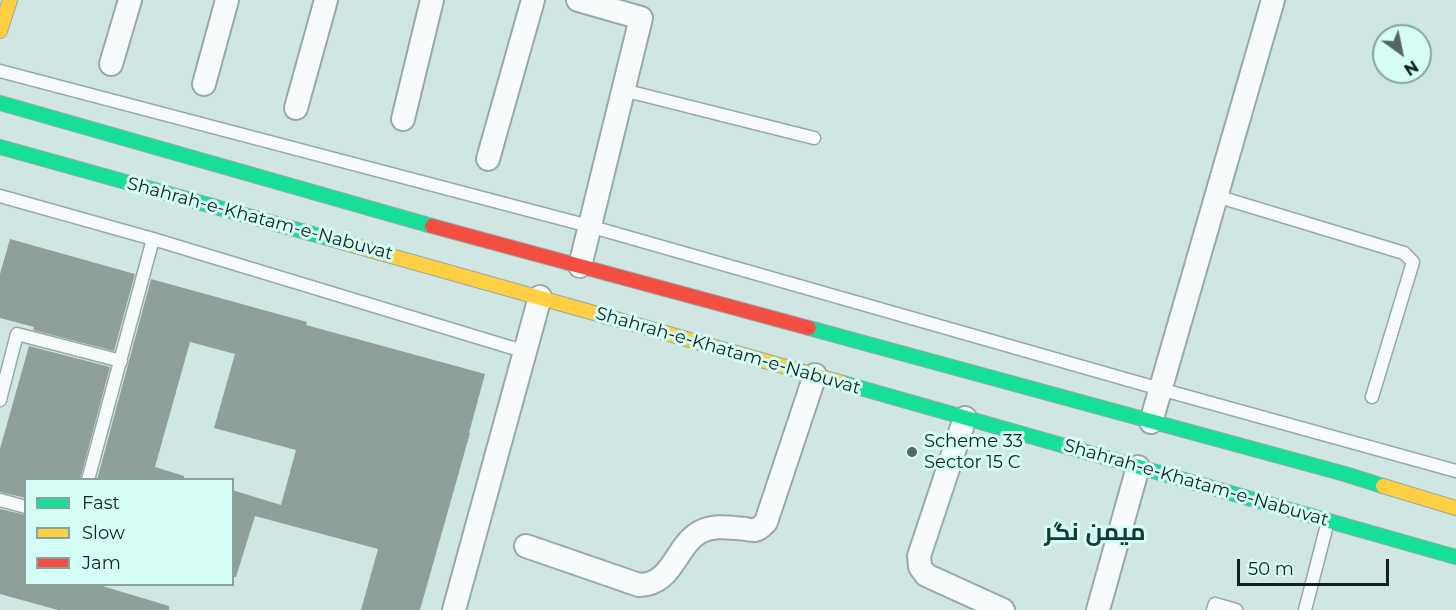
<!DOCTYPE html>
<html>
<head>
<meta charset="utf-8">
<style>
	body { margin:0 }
	#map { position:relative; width:1456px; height:610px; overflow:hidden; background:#d0e6e3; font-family:Montserrat,sans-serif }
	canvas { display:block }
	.legend { position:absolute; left:24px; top:478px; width:210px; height:108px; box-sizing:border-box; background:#d4fdf6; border:2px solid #86a5a0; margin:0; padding:8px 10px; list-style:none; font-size:18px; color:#12211f }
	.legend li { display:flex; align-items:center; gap:12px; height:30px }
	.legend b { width:30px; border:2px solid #86a5a0 }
	.north { position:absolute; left:1372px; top:24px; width:60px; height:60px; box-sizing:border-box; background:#d4fdf6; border:2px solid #86a5a0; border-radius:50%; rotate:147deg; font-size:16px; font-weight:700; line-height:24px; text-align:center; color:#12211f }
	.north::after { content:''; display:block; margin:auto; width:21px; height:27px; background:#546664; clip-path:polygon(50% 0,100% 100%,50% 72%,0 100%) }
	.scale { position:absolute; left:1237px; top:559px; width:152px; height:27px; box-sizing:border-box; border:3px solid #12211f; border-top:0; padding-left:8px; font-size:18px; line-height:21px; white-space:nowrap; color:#12211f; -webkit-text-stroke:4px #d4fdf6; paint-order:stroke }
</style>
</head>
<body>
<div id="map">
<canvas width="1456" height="610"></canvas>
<ul class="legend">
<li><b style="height:8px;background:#16e098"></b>Fast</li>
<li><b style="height:8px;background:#ffcf43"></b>Slow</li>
<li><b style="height:8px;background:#f24e42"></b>Jam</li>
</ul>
<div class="north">N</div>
<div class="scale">50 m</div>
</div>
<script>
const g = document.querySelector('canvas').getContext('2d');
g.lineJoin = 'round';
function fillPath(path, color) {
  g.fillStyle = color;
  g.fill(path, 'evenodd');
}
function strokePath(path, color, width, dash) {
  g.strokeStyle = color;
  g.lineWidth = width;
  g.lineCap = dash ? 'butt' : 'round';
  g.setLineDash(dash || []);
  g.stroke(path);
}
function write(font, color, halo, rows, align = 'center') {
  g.font = font + ' Montserrat,Cairo,sans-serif';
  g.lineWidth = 6;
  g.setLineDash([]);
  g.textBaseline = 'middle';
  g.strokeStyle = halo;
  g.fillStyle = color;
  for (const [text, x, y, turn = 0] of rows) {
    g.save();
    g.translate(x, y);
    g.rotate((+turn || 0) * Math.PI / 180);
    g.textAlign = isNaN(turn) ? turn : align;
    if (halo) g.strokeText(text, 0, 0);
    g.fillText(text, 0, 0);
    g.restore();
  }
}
fillPath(new Path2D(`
	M 10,239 L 135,274 L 114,351 L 33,330 L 34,327 L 0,318 L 0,274 Z
	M 151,279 L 307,322 L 306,325 L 485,374 L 469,433 L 470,433 L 420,610 L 361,610 L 378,549 L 255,516 L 236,577 L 232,577 L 232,490 L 281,505 L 296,450 L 214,428 L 235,354 L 190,342 L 155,467 L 184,476 L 184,480 L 97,480 Z
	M 29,346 L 110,367 L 80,480 L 26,480 L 26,498 L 0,492 L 0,449 Z
	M 0,509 L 26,515 L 26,585 L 99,585 L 169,606 L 169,610 L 58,610 L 0,594 Z`), '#8f9f9a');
const lane = new Path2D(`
	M 0,71 L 589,226 L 1160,389 L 1456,471
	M 623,90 L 814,138
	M 0,196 L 153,239 L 526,352
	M 1216,196 L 1404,253 L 1413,262 L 1372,397
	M 0,400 L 17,334 L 121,361
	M 88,480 L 153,239
	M 0,500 L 26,507
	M 1213,610 L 1215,604 L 1236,610
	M 1305,610 L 1328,521`);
const street = new Path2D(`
	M 578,0 L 641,18 L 580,266
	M 111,64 L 130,0
	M 204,84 L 227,0
	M 296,108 L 326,0
	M 403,119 L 432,0
	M 488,159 L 533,0
	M 965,418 L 919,556 L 920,567 L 926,575 L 1003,610
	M 1151,422 L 1273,0
	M 526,546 L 639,585 C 673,585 675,546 700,532 C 715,524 730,528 746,529 C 747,530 754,530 755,530 C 760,529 763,525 766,522 L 815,375
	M 454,610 L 540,297
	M 1098,610 L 1138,467`);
const fast = new Path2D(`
	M 0,103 L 432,226
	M 0,147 L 345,243
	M 809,328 L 1345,474 L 1383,486
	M 843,383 L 1456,557`);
const slow = new Path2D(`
	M 0,31 L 10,0
	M 345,243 L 843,383
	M 1383,486 L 1456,508`);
const jam = new Path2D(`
	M 432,226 L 809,328`);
strokePath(lane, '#98a9a6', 15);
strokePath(street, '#98a9a6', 26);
strokePath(fast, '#98a9a6', 16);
strokePath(slow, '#98a9a6', 16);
strokePath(jam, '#98a9a6', 16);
strokePath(lane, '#f8fbfb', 12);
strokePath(street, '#f8fbfb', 22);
strokePath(fast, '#16e098', 14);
strokePath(slow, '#ffcf43', 14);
strokePath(jam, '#f24e42', 14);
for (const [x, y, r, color] of [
	[912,452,6,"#546664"]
]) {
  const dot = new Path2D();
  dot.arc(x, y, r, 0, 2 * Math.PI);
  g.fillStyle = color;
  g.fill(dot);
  strokePath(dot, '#d4fdf6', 2);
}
write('18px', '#12211f', '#d4fdf6', [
	["Shahrah-e-Khatam-e-Nabuvat",260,219,15],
	["Shahrah-e-Khatam-e-Nabuvat",728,351,16],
	["Shahrah-e-Khatam-e-Nabuvat",1196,483,16]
]);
write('18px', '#12211f', '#d4fdf6', [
	["Scheme 33",924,442],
	["Sector 15 C",924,463]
], 'left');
write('bold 24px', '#153a35', '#d4fdf6', [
	["میمن نگر",1095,533]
]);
</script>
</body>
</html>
